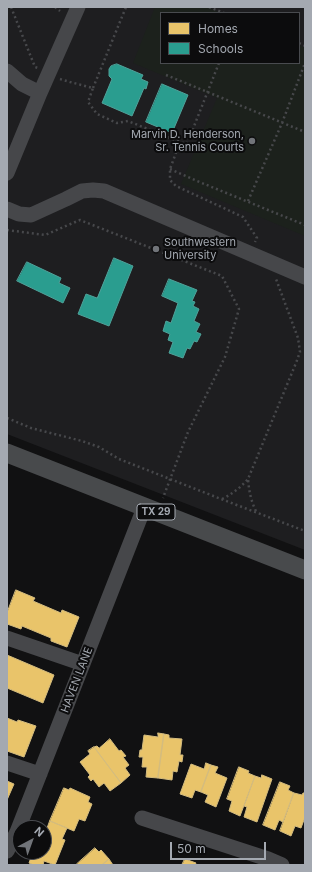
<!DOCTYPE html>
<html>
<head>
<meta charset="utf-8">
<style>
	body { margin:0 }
	#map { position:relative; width:312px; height:872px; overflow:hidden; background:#111112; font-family:Inter,sans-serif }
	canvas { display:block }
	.frame { position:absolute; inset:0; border:8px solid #a4a9b1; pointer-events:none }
	.legend { position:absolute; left:160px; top:12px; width:140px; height:52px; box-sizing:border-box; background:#0c0c0d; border:1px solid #494b4f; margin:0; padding:5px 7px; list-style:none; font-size:12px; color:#a4a9b1 }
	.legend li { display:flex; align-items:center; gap:8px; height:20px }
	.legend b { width:20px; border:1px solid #494b4f }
	.north { position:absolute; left:12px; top:820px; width:40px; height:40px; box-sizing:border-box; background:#0c0c0d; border:1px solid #494b4f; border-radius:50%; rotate:41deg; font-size:11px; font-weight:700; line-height:16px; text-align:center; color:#a4a9b1 }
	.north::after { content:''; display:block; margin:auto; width:14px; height:18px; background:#717479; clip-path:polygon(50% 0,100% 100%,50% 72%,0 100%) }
	.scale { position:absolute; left:170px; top:842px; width:96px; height:18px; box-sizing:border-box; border:2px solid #a4a9b1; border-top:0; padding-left:5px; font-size:12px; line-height:14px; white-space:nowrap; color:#a4a9b1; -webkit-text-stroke:3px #0c0c0d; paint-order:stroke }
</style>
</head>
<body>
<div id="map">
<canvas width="312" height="872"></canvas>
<div class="frame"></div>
<ul class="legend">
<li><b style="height:11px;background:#e9c46a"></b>Homes</li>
<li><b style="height:11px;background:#2a9d8f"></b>Schools</li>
</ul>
<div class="north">N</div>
<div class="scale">50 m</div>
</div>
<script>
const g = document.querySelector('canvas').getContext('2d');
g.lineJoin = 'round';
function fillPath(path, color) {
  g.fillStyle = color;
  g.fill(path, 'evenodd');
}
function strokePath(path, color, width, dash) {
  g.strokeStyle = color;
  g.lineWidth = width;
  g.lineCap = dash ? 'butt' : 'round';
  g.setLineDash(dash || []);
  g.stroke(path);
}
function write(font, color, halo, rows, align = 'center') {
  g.font = font + ' Inter,sans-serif';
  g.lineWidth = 4;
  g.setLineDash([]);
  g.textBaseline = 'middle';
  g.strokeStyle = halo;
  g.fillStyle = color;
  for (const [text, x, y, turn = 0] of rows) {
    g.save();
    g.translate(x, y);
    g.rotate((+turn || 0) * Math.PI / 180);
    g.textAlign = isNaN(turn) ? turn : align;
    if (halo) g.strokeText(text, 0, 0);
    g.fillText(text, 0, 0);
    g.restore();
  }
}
fillPath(new Path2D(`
	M 7,7 L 305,7 L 305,550 L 7,434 ZM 161,13 L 299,13 L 299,63 L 161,63 Z`), '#1e1e20');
fillPath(new Path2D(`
	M 155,7 L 207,7 L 221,13 L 161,13 L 161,63 L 299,63 L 299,45 L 305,48 L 305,236 L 181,184 L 217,98 L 133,63 Z`), '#1c211c');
const homes = new Path2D(`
	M 16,590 L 35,598 L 33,601 L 61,613 L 62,610 L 79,617 L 67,647 L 51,641 L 51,638 L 22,626 L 21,629 L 7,624 L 7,613 Z
	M 7,655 L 54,675 L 43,703 L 7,688 Z
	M 7,718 L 17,722 L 18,720 L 36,726 L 24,757 L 7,751 Z
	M 158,733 L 164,734 L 158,778 L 146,777 L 147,767 L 142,767 L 143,757 L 139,757 L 140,750 L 142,750 L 144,735 L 158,737 Z
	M 164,734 L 169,735 L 169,738 L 182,739 L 180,755 L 183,755 L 182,762 L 179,761 L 177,772 L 173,771 L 172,780 L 158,778 Z
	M 110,739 L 119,751 L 121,750 L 126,756 L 123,757 L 129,765 L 125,768 L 130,775 L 121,783 L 94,747 L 97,746 L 99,748 Z
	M 94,747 L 121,783 L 110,791 L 104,783 L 99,787 L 93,779 L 91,781 L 88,777 L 90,775 L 80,762 L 90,754 L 88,751 Z
	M 206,763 L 211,765 L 201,792 L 195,790 L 192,798 L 180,794 L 191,764 L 204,769 Z
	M 211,765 L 218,767 L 215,773 L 227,778 L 216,807 L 205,802 L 208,795 L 201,792 Z
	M 239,767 L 249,771 L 248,773 L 255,776 L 240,816 L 229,811 L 232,801 L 227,799 Z
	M 262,775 L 272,779 L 257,822 L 244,817 L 247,807 L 244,806 L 255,776 L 261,778 Z
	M 7,781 L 14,784 L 7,800 Z
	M 280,782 L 290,786 L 288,790 L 294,793 L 283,822 L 279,820 L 275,830 L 263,825 Z
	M 64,788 L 69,790 L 70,788 L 90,797 L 88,802 L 92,804 L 85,821 L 79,819 L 74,831 L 50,821 Z
	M 294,793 L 302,795 L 303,793 L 305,793 L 305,817 L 301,828 L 295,826 L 291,836 L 280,831 Z
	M 50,821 L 67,828 L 62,839 L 65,840 L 55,865 L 44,861 L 43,865 L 34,865 L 29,863 L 33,852 L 44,852 L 44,829 L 46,830 Z
	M 95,848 L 99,852 L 101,850 L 109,859 L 102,865 L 78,865 L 77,864 Z
	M 109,859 L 113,865 L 102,865 Z
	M 185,859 L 196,863 L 195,865 L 182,865 Z`);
fillPath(homes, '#e9c46a');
strokePath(homes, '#d4bc7f', 1);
const schools = new Path2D(`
	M 117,64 L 143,75 L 141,79 L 148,82 L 146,89 L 144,88 L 132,116 L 102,103 L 112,79 L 109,76 L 109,69 L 111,66 Z
	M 162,84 L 188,95 L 172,133 L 146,122 Z
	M 114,258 L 133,266 L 109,326 L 78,314 L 86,294 L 97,298 Z
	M 27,262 L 61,278 L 59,283 L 70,288 L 63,303 L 17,281 Z
	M 169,279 L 197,290 L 192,301 L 195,302 L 193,306 L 199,309 L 194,321 L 200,324 L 196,332 L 201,334 L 197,342 L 194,341 L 190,349 L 187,348 L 183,358 L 169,353 L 173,342 L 168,340 L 170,334 L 163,331 L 166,321 L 171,323 L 178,303 L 162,296 Z`);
fillPath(schools, '#2a9d8f');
strokePath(schools, '#4fa199', 1);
strokePath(new Path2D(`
	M 11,7 L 35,67 L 38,68
	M 55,7 L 60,11
	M 209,7 L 224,13
	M 299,43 L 305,46
	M 219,63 L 187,144 L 180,142 L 170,169 L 170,180 L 176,186 L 243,217 L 257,238 L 255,242
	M 166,75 L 305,132
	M 60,79 L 70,82 L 93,88 L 88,102 L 97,114 L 117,123 L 128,121 L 180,142
	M 93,88 L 126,7
	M 170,169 L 197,181 L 305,225
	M 248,201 L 282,123 L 305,63
	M 7,230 L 45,235 L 80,220 L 222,276 L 239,309 L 225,357 L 188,432 L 163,498
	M 7,418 L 31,428 L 82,441 L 99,447 L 119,459 L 221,499 L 305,531
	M 222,499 C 232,494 240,488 248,479
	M 256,511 C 251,501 249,491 248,479 L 296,363 L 300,352 L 298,338 L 276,279`), '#47484b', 2.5, [2, 3]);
strokePath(new Path2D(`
	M 7,71 L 22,84 L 40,93
	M 7,173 L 40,93 L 78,7
	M 7,209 L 19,214 L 31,215 L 66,199 L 82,191 L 93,190 L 104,191 L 305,277
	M 7,638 L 83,664
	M 7,763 L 40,774
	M 142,818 L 268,859 L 282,865
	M 7,851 L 17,832 L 144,508`), '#46474a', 15);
strokePath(new Path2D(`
	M 7,453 L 305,570`), '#484a4c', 19);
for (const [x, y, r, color] of [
	[252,141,4,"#717479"],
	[156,249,4,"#717479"]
]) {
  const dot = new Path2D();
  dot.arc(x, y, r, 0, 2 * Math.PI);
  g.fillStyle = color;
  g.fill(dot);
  strokePath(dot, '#0c0c0d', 1.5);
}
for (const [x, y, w] of [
	[156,512,38]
]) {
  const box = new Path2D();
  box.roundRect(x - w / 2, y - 8, w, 16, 3);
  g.fillStyle = '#0c0c0d';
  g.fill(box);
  strokePath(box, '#a4a9b1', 1);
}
write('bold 10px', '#a4a9b1', null, [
	["TX 29",156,512]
]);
write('11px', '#a4a9b1', '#0c0c0d', [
	["Marvin D. Henderson,",244,135],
	["Sr. Tennis Courts",244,148],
	["Southwestern",164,243,"left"],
	["University",164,256,"left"]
], 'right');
write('11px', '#a4a9b1', '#0c0c0d', [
	["HAVEN LANE",77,680,-69]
]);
</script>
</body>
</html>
